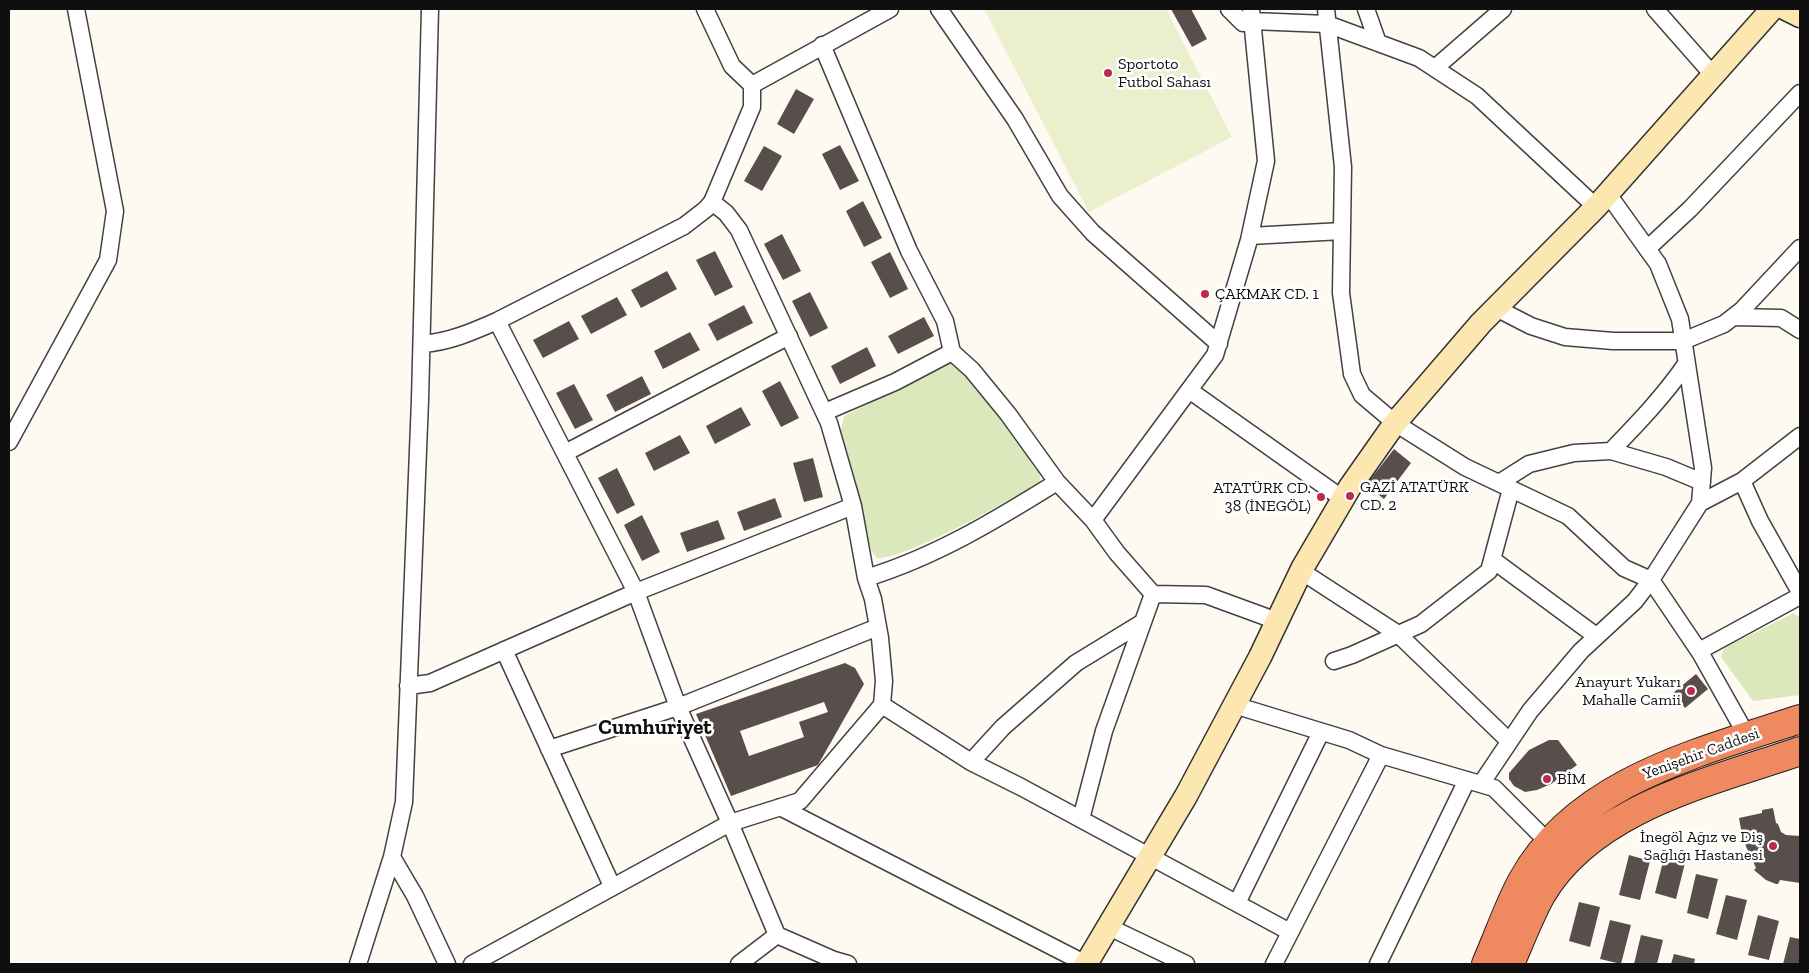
<!DOCTYPE html>
<html>
<head>
<meta charset="utf-8">
<style>
	body { margin:0 }
	#map { position:relative; width:1809px; height:973px; overflow:hidden; background:#fefaf2; font-family:"Zilla Slab",serif }
	canvas { display:block }
	.frame { position:absolute; inset:0; border:10px solid #0f0f0f; pointer-events:none }
</style>
</head>
<body>
<div id="map">
<canvas width="1809" height="973"></canvas>
<div class="frame"></div>
</div>
<script>
const g = document.querySelector('canvas').getContext('2d');
g.lineJoin = 'round';
function fillPath(path, color) {
  g.fillStyle = color;
  g.fill(path, 'evenodd');
}
function strokePath(path, color, width, dash) {
  g.strokeStyle = color;
  g.lineWidth = width;
  g.lineCap = dash ? 'butt' : 'round';
  g.setLineDash(dash || []);
  g.stroke(path);
}
function write(font, color, halo, rows, align = 'center') {
  g.font = font + ' "Zilla Slab",serif';
  g.lineWidth = 5;
  g.setLineDash([]);
  g.textBaseline = 'middle';
  g.strokeStyle = halo;
  g.fillStyle = color;
  for (const [text, x, y, turn = 0] of rows) {
    g.save();
    g.translate(x, y);
    g.rotate((+turn || 0) * Math.PI / 180);
    g.textAlign = isNaN(turn) ? turn : align;
    if (halo) g.strokeText(text, 0, 0);
    g.fillText(text, 0, 0);
    g.restore();
  }
}
fillPath(new Path2D(`
	M 948,363 L 960,363 L 1042,467 L 1039,484 C 1008,500 905,560 877,558 L 871,550 L 839,439 L 844,416 Z
	M 1794,613 L 1800,618 L 1800,695 L 1753,701 L 1721,657 L 1724,648 Z`), '#dbe8bc');
fillPath(new Path2D(`
	M 984,9 L 1166,9 L 1232,137 L 1089,212 Z`), '#eaf0ce');
fillPath(new Path2D(`
	M 1171,9 L 1191,9 L 1207,39 L 1192,47 Z
	M 796,89 L 814,99 L 794,134 L 777,124 Z
	M 840,145 L 859,181 L 840,190 L 822,154 Z
	M 764,146 L 782,156 L 762,191 L 744,181 Z
	M 863,201 L 882,238 L 864,247 L 846,211 Z
	M 782,234 L 801,271 L 783,280 L 764,244 Z
	M 715,251 L 733,287 L 715,296 L 696,260 Z
	M 890,252 L 908,289 L 890,298 L 871,262 Z
	M 667,271 L 677,289 L 641,308 L 631,290 Z
	M 810,292 L 828,328 L 810,337 L 792,301 Z
	M 617,297 L 627,315 L 591,334 L 581,316 Z
	M 744,305 L 753,323 L 717,341 L 708,324 Z
	M 924,317 L 934,336 L 898,354 L 888,336 Z
	M 569,321 L 579,339 L 543,358 L 533,340 Z
	M 690,332 L 700,350 L 663,369 L 654,351 Z
	M 867,347 L 876,366 L 840,384 L 831,366 Z
	M 642,376 L 651,394 L 615,412 L 606,395 Z
	M 780,381 L 799,418 L 781,427 L 762,391 Z
	M 574,384 L 593,420 L 575,429 L 556,393 Z
	M 741,407 L 751,425 L 715,444 L 706,426 Z
	M 680,435 L 690,453 L 654,471 L 645,453 Z
	M 1394,449 L 1411,463 L 1384,499 L 1366,485 Z
	M 813,458 L 823,497 L 804,502 L 793,463 Z
	M 617,468 L 635,505 L 617,514 L 598,478 Z
	M 775,498 L 782,517 L 744,531 L 737,512 Z
	M 642,515 L 660,552 L 642,561 L 624,525 Z
	M 718,520 L 725,539 L 687,552 L 680,533 Z
	M 845,663 L 855,668 L 864,684 L 818,765 L 731,796 L 696,714 ZM 824,702 L 828,712 L 799,722 L 804,737 L 749,756 L 740,731 Z
	M 1696,674 L 1708,689 L 1685,708 L 1673,693 Z
	M 1549,740 L 1558,740 L 1577,765 L 1551,784 L 1537,790 L 1525,792 L 1514,786 L 1509,779 L 1509,773 L 1529,750 Z
	M 1773,808 L 1776,823 L 1778,824 L 1781,832 L 1786,835 L 1800,836 L 1800,883 L 1780,880 L 1778,884 L 1776,884 L 1766,880 L 1754,870 L 1756,868 L 1743,840 L 1739,818 L 1762,813 L 1762,810 Z
	M 1665,854 L 1686,859 L 1676,899 L 1655,893 Z
	M 1629,855 L 1650,861 L 1640,900 L 1619,895 Z
	M 1696,874 L 1718,879 L 1708,919 L 1687,913 Z
	M 1726,895 L 1747,900 L 1737,940 L 1716,934 Z
	M 1579,902 L 1600,907 L 1590,947 L 1569,941 Z
	M 1758,915 L 1779,921 L 1769,960 L 1748,955 Z
	M 1610,920 L 1631,925 L 1621,964 L 1600,959 Z
	M 1641,935 L 1663,940 L 1657,964 L 1634,964 Z
	M 1790,937 L 1800,939 L 1800,964 L 1783,964 Z
	M 1674,954 L 1695,959 L 1694,964 L 1671,964 Z`), '#584f4c');
const street = new Path2D(`
	M 939,9 L 1015,119 L 1060,196 L 1093,233 L 1219,344
	M 1229,9 L 1243,23 L 1252,21 L 1327,24 L 1419,58 L 1477,96 L 1596,207
	M 1326,9 L 1343,167 L 1341,293 L 1352,374 L 1362,395 L 1395,423 L 1465,467 L 1568,516 L 1624,568 L 1651,580 L 1701,654 L 1747,736
	M 1366,9 L 1378,43
	M 1655,9 L 1713,75
	M 822,45 L 909,251 L 945,321 L 952,352
	M 1435,68 L 1503,9
	M 752,85 L 890,9
	M 1250,236 L 1342,231
	M 1647,249 L 1690,209 L 1800,93
	M 1496,308 L 1531,326 L 1565,337 L 1613,341 L 1683,341 L 1724,324 L 1742,310 L 1800,248
	M 1734,317 L 1781,318 L 1800,330
	M 497,321 L 636,592 L 678,707 L 730,823 L 777,935 L 834,960 L 848,964
	M 422,344 C 449,342 472,332 497,321 L 684,226 L 706,209 L 712,202 L 752,107 L 752,85 L 732,66 L 705,9
	M 1189,390 L 1343,499
	M 825,412 L 895,382 L 952,352 L 972,370 L 1008,414 L 1057,482 L 1093,520 L 1117,553 L 1153,594 L 1206,595 L 1277,621
	M 9,442 L 108,260 L 115,211 L 76,9
	M 1611,451 C 1638,423 1664,396 1686,364
	M 565,453 L 789,336
	M 1742,481 L 1760,521 L 1800,592
	M 1499,483 L 1529,464 L 1574,453 L 1611,451 L 1666,467 L 1702,482
	M 1700,503 L 1742,481 L 1800,436
	M 1093,520 L 1215,355 L 1249,240 L 1266,161 L 1251,9
	M 1493,560 L 1596,636
	M 1301,571 L 1398,634 L 1509,741
	M 866,578 C 935,557 996,520 1057,482
	M 504,650 L 612,886
	M 1699,651 L 1800,596
	M 1334,661 L 1352,655 L 1421,624 L 1489,571 L 1511,489
	M 408,686 L 430,683 L 636,592 L 853,506
	M 882,705 L 971,762 L 1021,787 L 1290,932
	M 1234,705 L 1349,740 L 1381,755 L 1494,788 L 1549,843
	M 549,749 L 678,707 L 878,627
	M 971,762 L 1003,727 L 1076,663 L 1143,622 L 1153,594
	M 1481,784 L 1530,711 L 1581,651 L 1635,601 L 1651,580 L 1700,503 L 1703,468 L 1680,319 L 1658,264 L 1608,194
	M 780,807 L 1086,964
	M 1081,819 L 1104,731 L 1143,622
	M 392,857 L 415,896 L 447,964
	M 1237,903 L 1321,732
	M 1109,927 L 1186,964
	M 358,964 L 392,857 L 404,802 L 420,400 L 430,9
	M 472,964 L 730,823 L 800,801 L 882,705 L 884,681 L 880,638 L 873,599 L 866,578 L 853,506 L 829,423 L 739,230 L 726,213 L 712,202
	M 739,964 L 777,935
	M 1274,964 L 1381,755
	M 1378,964 L 1467,780`);
const secondary = new Path2D(`
	M 1786,9 L 1800,16
	M 1086,964 L 1186,796 L 1260,657 L 1303,567 L 1350,487 L 1395,423 L 1481,323 L 1596,207 L 1772,9`);
const highway = new Path2D(`
	M 1486,964 C 1498,937 1508,907 1522,881 C 1577,781 1700,752 1800,719
	M 1510,964 C 1520,941 1529,917 1541,895 C 1593,807 1711,782 1800,751`);
strokePath(street, '#424242', 19);
strokePath(secondary, '#313131', 25);
strokePath(highway, '#202020', 30);
strokePath(street, '#fff', 16);
strokePath(secondary, '#fce7b0', 22);
strokePath(highway, '#ef8960', 28);
for (const [x, y, r, color] of [
	[1108,73,5,"#bb2c4a"],
	[1205,294,5,"#bb2c4a"],
	[1350,496,5,"#bb2c4a"],
	[1321,497,5,"#bb2c4a"],
	[1691,691,5,"#bb2c4a"],
	[1547,779,5,"#bb2c4a"],
	[1773,846,5,"#bb2c4a"]
]) {
  const dot = new Path2D();
  dot.arc(x, y, r, 0, 2 * Math.PI);
  g.fillStyle = color;
  g.fill(dot);
  strokePath(dot, '#fff', 2);
}
write('16px', '#0f0f0f', '#fff', [
	["Sportoto",1118,64],
	["Futbol Sahası",1118,82],
	["ÇAKMAK CD. 1",1215,294],
	["GAZİ ATATÜRK",1360,487],
	["CD. 2",1360,505],
	["ATATÜRK CD.",1311,488,"right"],
	["38 (İNEGÖL)",1311,506,"right"],
	["Anayurt Yukarı",1681,682,"right"],
	["Mahalle Camii",1681,700,"right"],
	["BİM",1557,779],
	["İnegöl Ağız ve Diş",1763,837,"right"],
	["Sağlığı Hastanesi",1763,855,"right"]
], 'left');
write('16px', '#0f0f0f', '#fff', [
	["Yenişehir Caddesi",1701,754,-20]
]);
write('bold 21px', '#0f0f0f', '#fff', [
	["Cumhuriyet",655,728]
]);
</script>
</body>
</html>
